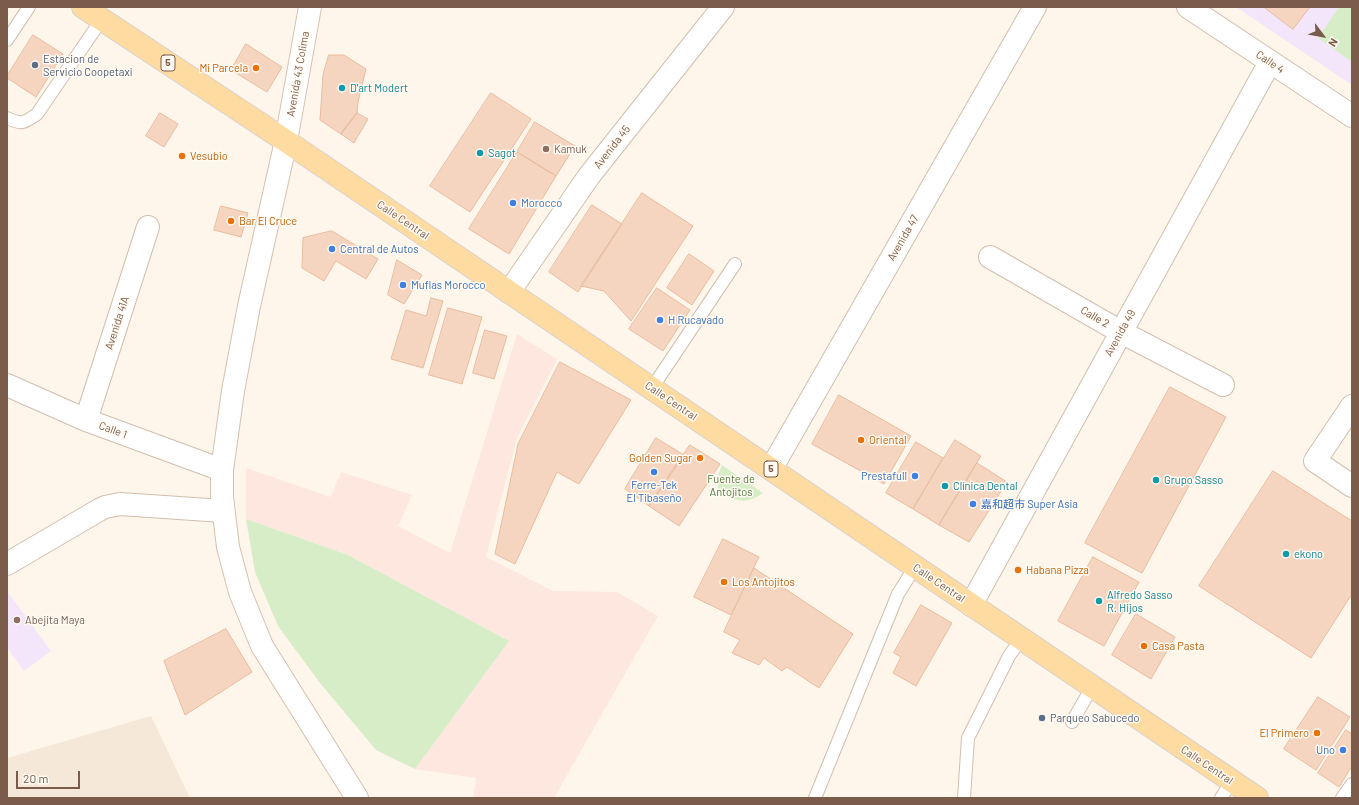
<!DOCTYPE html>
<html>
<head>
<meta charset="utf-8">
<style>
	body { margin:0 }
	#map { position:relative; width:1359px; height:805px; overflow:hidden; background:#fef6ea; font-family:Barlow,sans-serif }
	canvas { display:block }
	.frame { position:absolute; inset:0; border:8px solid #7b5c4b; pointer-events:none }
	.north { position:absolute; left:1303px; top:16px; width:40px; height:40px; -webkit-text-stroke:3px #fffaf2; paint-order:stroke; rotate:122deg; font-size:11px; font-weight:700; line-height:16px; text-align:center; color:#7b5c4b }
	.north::after { content:''; display:block; margin:auto; width:14px; height:18px; background:#7b5c4b; clip-path:polygon(50% 0,100% 100%,50% 72%,0 100%) }
	.scale { position:absolute; left:16px; top:771px; width:64px; height:18px; box-sizing:border-box; border:2px solid #7b5c4b; border-top:0; padding-left:5px; font-size:12px; line-height:14px; white-space:nowrap; color:#7b5c4b; -webkit-text-stroke:3px #fffaf2; paint-order:stroke }
</style>
</head>
<body>
<div id="map">
<canvas width="1359" height="805"></canvas>
<div class="frame"></div>
<div class="north">N</div>
<div class="scale">20 m</div>
</div>
<script>
const g = document.querySelector('canvas').getContext('2d');
g.lineJoin = 'round';
function fillPath(path, color) {
  g.fillStyle = color;
  g.fill(path, 'evenodd');
}
function strokePath(path, color, width, dash) {
  g.strokeStyle = color;
  g.lineWidth = width;
  g.lineCap = dash ? 'butt' : 'round';
  g.setLineDash(dash || []);
  g.stroke(path);
}
function write(font, color, halo, rows, align = 'center') {
  g.font = font + ' Barlow,"Noto Sans SC",sans-serif';
  g.lineWidth = 3;
  g.setLineDash([]);
  g.textBaseline = 'middle';
  g.strokeStyle = halo;
  g.fillStyle = color;
  for (const [text, x, y, turn = 0] of rows) {
    g.save();
    g.translate(x, y);
    g.rotate((+turn || 0) * Math.PI / 180);
    g.textAlign = isNaN(turn) ? turn : align;
    if (halo) g.strokeText(text, 0, 0);
    g.fillText(text, 0, 0);
    g.restore();
  }
}
fillPath(new Path2D(`
	M 151,716 L 190,798 L 7,798 L 7,758 Z`), '#f6e8d8');
fillPath(new Path2D(`
	M 517,334 L 557,359 L 517,438 L 486,557 L 553,591 L 617,592 L 658,616 L 554,798 L 473,798 L 476,778 L 415,769 L 509,641 L 348,555 L 246,519 L 246,468 L 331,497 L 341,472 L 412,495 L 398,526 L 450,553 Z`), '#fee7de');
fillPath(new Path2D(`
	M 1236,7 L 1352,7 L 1352,85 Z
	M 7,591 L 51,651 L 24,671 L 7,648 Z`), '#f3e6fb');
fillPath(new Path2D(`
	M 1339,7 L 1352,7 L 1352,62 L 1318,38 Z
	M 722,465 L 763,493 C 746,505 736,502 719,491 L 716,480 Z
	M 246,519 L 348,555 L 509,641 L 415,769 L 376,750 L 320,683 L 278,626 L 255,572 Z`), '#d6edc7');
const building = new Path2D(`
	M 1264,7 L 1310,7 L 1293,29 Z
	M 33,35 L 63,54 L 36,97 L 7,78 L 7,76 Z
	M 246,44 L 282,67 L 267,92 L 231,70 Z
	M 329,55 L 344,55 L 366,69 L 358,102 L 357,113 L 341,134 L 320,120 L 323,75 Z
	M 491,93 L 531,119 L 470,212 L 430,186 Z
	M 160,113 L 178,124 L 164,147 L 146,136 Z
	M 357,113 L 368,119 L 354,143 L 341,134 Z
	M 535,122 L 575,146 L 556,176 L 517,152 Z
	M 517,152 L 556,176 L 509,254 L 469,229 Z
	M 642,193 L 693,226 L 631,321 L 604,291 L 581,286 Z
	M 592,205 L 622,224 L 578,292 L 549,272 Z
	M 221,206 L 248,213 L 241,237 L 214,230 Z
	M 332,231 L 378,259 L 366,279 L 336,261 L 324,281 L 302,268 L 303,238 Z
	M 689,254 L 714,271 L 692,305 L 667,288 Z
	M 397,260 L 422,275 L 404,304 L 388,295 Z
	M 657,288 L 690,310 L 663,351 L 629,329 Z
	M 431,298 L 443,301 L 423,368 L 391,359 L 406,310 L 426,316 Z
	M 448,308 L 482,317 L 462,384 L 429,375 Z
	M 485,330 L 507,336 L 494,379 L 473,373 Z
	M 560,362 L 631,400 L 579,484 L 557,472 L 515,564 L 495,554 L 518,444 Z
	M 1170,387 L 1226,417 L 1142,573 L 1085,543 Z
	M 839,395 L 911,436 L 884,484 L 812,444 Z
	M 656,438 L 684,455 L 649,506 L 625,489 Z
	M 955,440 L 981,456 L 939,525 L 913,509 Z
	M 916,442 L 943,458 L 913,509 L 886,493 Z
	M 690,445 L 720,464 L 679,526 L 649,506 Z
	M 977,463 L 1007,482 L 969,542 L 939,525 Z
	M 1273,471 L 1352,521 L 1352,594 L 1311,658 L 1199,586 Z
	M 723,539 L 759,557 L 731,615 L 694,597 Z
	M 1093,557 L 1139,582 L 1104,646 L 1058,621 Z
	M 754,568 L 853,634 L 819,688 L 787,667 L 782,671 L 764,658 L 759,665 L 732,653 L 740,640 L 724,632 Z
	M 921,605 L 952,623 L 916,686 L 893,673 L 901,657 L 894,653 Z
	M 1136,614 L 1175,637 L 1151,679 L 1112,655 Z
	M 226,629 L 252,672 L 185,715 L 164,661 Z
	M 1318,697 L 1350,717 L 1316,770 L 1284,749 Z
	M 1346,730 L 1352,734 L 1352,766 L 1339,787 L 1318,773 Z`);
fillPath(building, '#f5d5c0');
strokePath(building, '#e8bb9f', 1);
const service = new Path2D(`
	M 7,40 L 29,7
	M 7,118 C 22,125 24,123 37,114 L 102,19
	M 652,388 L 735,264
	M 1072,722 L 1092,687
	M 815,798 L 898,594 L 915,567
	M 964,798 L 968,738 L 1009,656 L 1021,639
	M 1221,798 L 1232,781
	M 1342,798 L 1352,784`);
const minor = new Path2D(`
	M 1188,7 L 1352,116
	M 990,257 L 1121,332 L 1223,385
	M 509,292 L 589,176 L 723,7
	M 7,385 L 86,420 L 222,470
	M 1352,406 L 1315,461 L 1352,486
	M 86,420 L 148,227
	M 771,469 L 1035,7
	M 7,564 L 99,510 L 105,507 L 120,504 L 223,511
	M 971,605 L 1270,62`);
const secondary = new Path2D(`
	M 310,7 L 286,141 L 249,306 L 233,391 L 222,470 L 222,497 L 228,547 L 240,592 L 262,646 L 357,798`);
const primary = new Path2D(`
	M 83,7 L 286,141 L 1257,798`);
strokePath(service, '#d2beae', 14);
strokePath(minor, '#d2beae', 24);
strokePath(secondary, '#d7c0ae', 24);
strokePath(primary, '#dad1cd', 24);
strokePath(service, '#fff', 12);
strokePath(minor, '#fff', 22);
strokePath(secondary, '#fff', 22);
strokePath(primary, '#fedba0', 22);
for (const [x, y, r, color] of [
	[35,65,4,"#5c6f8a"],
	[256,68,4,"#e8710a"],
	[342,88,4,"#0f9aa8"],
	[546,149,4,"#8d6e63"],
	[480,153,4,"#0f9aa8"],
	[182,156,4,"#e8710a"],
	[513,203,4,"#3f7fe0"],
	[231,221,4,"#e8710a"],
	[332,249,4,"#3f7fe0"],
	[403,285,4,"#3f7fe0"],
	[660,320,4,"#3f7fe0"],
	[861,440,4,"#e8710a"],
	[700,458,4,"#e8710a"],
	[654,472,4,"#3f7fe0"],
	[915,476,4,"#3f7fe0"],
	[1156,480,4,"#0f9aa8"],
	[945,486,4,"#0f9aa8"],
	[973,504,4,"#3f7fe0"],
	[1286,554,4,"#0f9aa8"],
	[1018,570,4,"#e8710a"],
	[724,582,4,"#e8710a"],
	[1099,601,4,"#0f9aa8"],
	[17,620,4,"#8d6e63"],
	[1144,646,4,"#e8710a"],
	[1042,718,4,"#5c6f8a"],
	[1317,733,4,"#e8710a"],
	[1343,750,4,"#3f7fe0"]
]) {
  const dot = new Path2D();
  dot.arc(x, y, r, 0, 2 * Math.PI);
  g.fillStyle = color;
  g.fill(dot);
  strokePath(dot, '#fffaf2', 1.5);
}
for (const [x, y, w] of [
	[168,63,14],
	[771,469,14]
]) {
  const box = new Path2D();
  box.roundRect(x - w / 2, y - 8, w, 16, 3);
  g.fillStyle = '#fffaf2';
  g.fill(box);
  strokePath(box, '#7b5c4b', 1);
}
write('bold 10px', '#7b5c4b', null, [
	["5",168,63],
	["5",771,469]
]);
write('11px', '#4e5e75', '#fffaf2', [
	["Estacion de",43,59],
	["Servicio Coopetaxi",43,72],
	["Parqueo Sabucedo",1050,718]
], 'left');
write('11px', '#7b5c4b', '#fffaf2', [
	["Calle 4",1270,62,34],
	["Avenida 43 Colima",298,74,-80],
	["Avenida 45",612,147,-52],
	["Calle Central",403,220,34],
	["Avenida 47",903,238,-60],
	["Calle 2",1095,317,30],
	["Avenida 41A",117,323,-72],
	["Avenida 49",1120,333,-61],
	["Calle Central",671,401,34],
	["Calle 1",113,430,20],
	["Calle Central",939,583,34],
	["Calle Central",1207,765,34]
]);
write('11px', '#c56008', '#fffaf2', [
	["Mi Parcela",248,68,"right"],
	["Vesubio",190,156],
	["Bar El Cruce",239,221],
	["Oriental",869,440],
	["Golden Sugar",692,458,"right"],
	["Habana Pizza",1026,570],
	["Los Antojitos",732,582],
	["Casa Pasta",1152,646],
	["El Primero",1309,733,"right"]
], 'left');
write('11px', '#0d838f', '#fffaf2', [
	["D'art Modert",350,88],
	["Sagot",488,153],
	["Grupo Sasso",1164,480],
	["Clínica Dental",953,486],
	["ekono",1294,554],
	["Alfredo Sasso",1107,595],
	["R. Hijos",1107,608]
], 'left');
write('11px', '#785e54', '#fffaf2', [
	["Kamuk",554,149],
	["Abejita Maya",25,620]
], 'left');
write('11px', '#366cbe', '#fffaf2', [
	["Morocco",521,203],
	["Central de Autos",340,249],
	["Muflas Morocco",411,285],
	["H Rucavado",668,320],
	["Prestafull",907,476,"right"],
	["Ferre-Tek",654,485,"center"],
	["El Tibaseño",654,498,"center"],
	["嘉和超市 Super Asia",981,504],
	["Uno",1335,750,"right"]
], 'left');
write('11px', '#517b3f', '#fffaf2', [
	["Fuente de",731,479],
	["Antojitos",731,492]
]);
</script>
</body>
</html>
